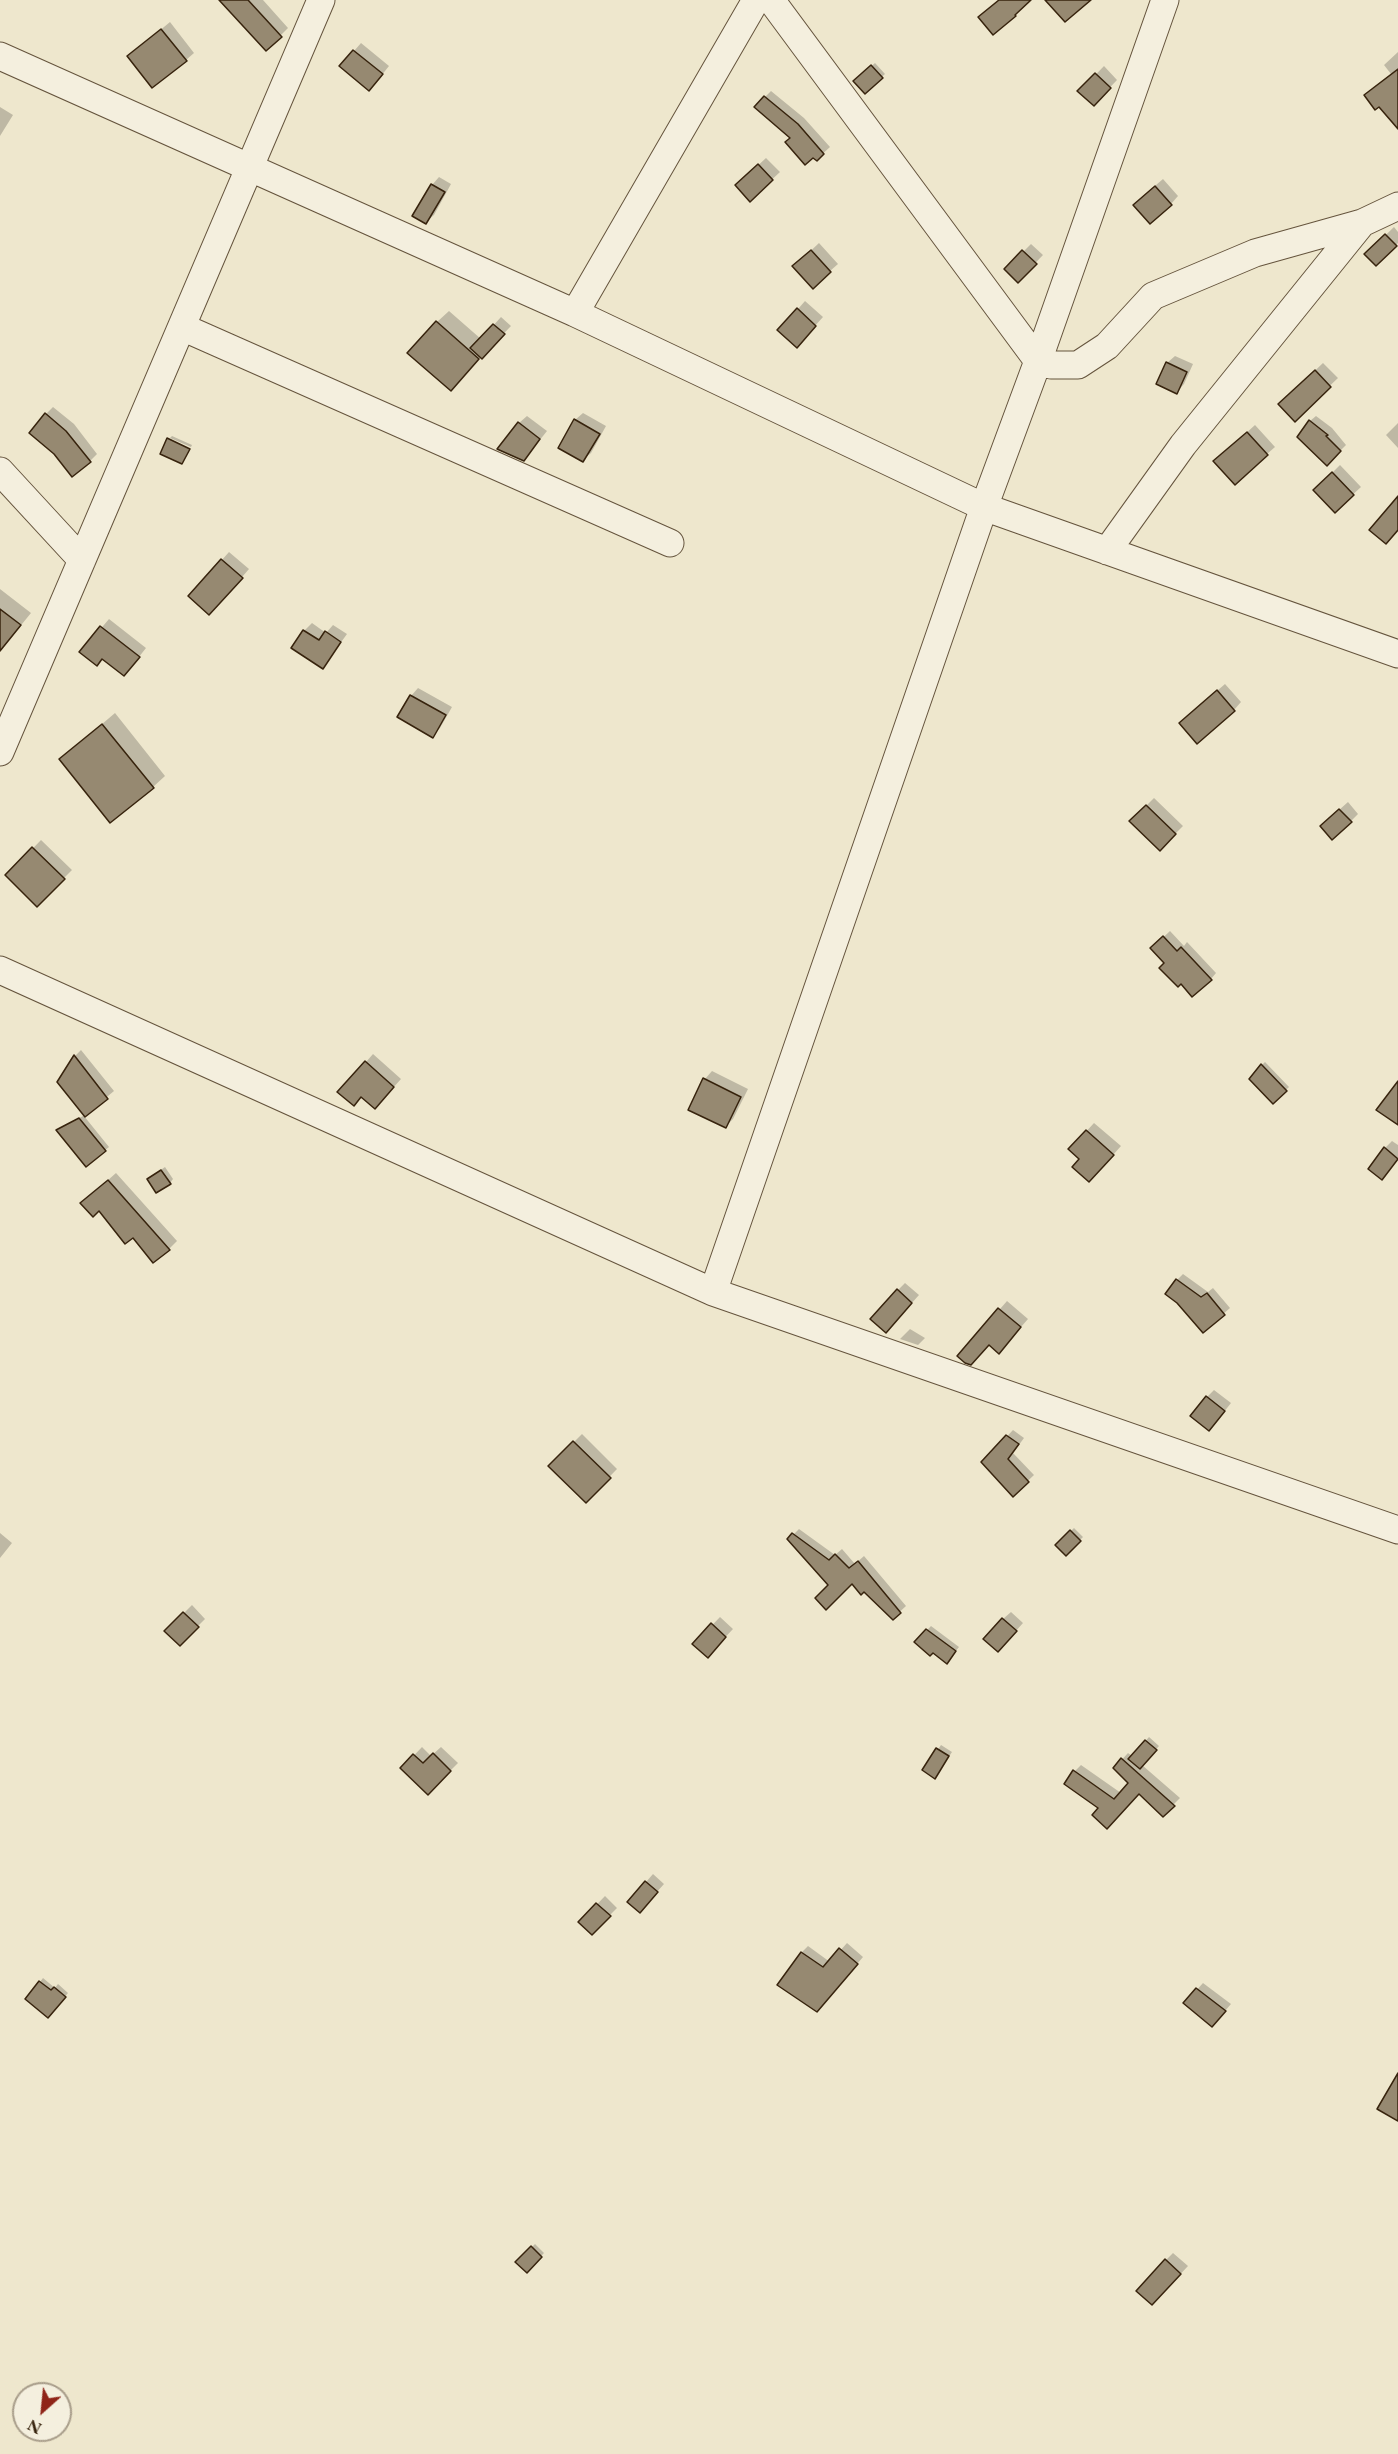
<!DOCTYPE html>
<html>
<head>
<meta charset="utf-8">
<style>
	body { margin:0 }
	#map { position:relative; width:1398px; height:2454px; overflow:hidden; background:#eee7cd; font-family:"EB Garamond",serif }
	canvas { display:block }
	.north { position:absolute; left:12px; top:2382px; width:60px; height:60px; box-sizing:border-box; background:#f4efde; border:2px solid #a89d8a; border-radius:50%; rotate:207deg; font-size:16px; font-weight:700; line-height:24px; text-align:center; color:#37230d }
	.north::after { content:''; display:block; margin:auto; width:21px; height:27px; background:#8f2418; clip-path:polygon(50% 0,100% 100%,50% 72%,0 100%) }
</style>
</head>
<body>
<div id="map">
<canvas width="1398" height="2454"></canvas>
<div class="north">N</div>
</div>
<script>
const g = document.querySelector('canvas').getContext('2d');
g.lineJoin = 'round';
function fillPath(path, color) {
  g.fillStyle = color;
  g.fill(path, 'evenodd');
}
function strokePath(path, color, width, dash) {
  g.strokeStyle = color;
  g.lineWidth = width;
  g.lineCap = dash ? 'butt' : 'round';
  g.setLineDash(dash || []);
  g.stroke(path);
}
fillPath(new Path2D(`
	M 221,0 L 263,0 L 288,28 L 280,36 Z
	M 170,22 L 194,53 L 186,60 L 129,56 Z
	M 361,43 L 389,66 L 377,81 L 341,66 Z
	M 1398,52 L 1398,121 L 1366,95 L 1391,74 L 1384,65 Z
	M 875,63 L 885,74 L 865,92 L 855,81 Z
	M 1104,66 L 1117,80 L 1094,104 L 1080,91 Z
	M 771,91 L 804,118 L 830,147 L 817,159 L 792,137 L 765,97 Z
	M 0,107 L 13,115 L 0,136 Z
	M 766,158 L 780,172 L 750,200 L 737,185 Z
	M 439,177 L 451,184 L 434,215 L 426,222 L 432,185 Z
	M 1163,179 L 1178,196 L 1171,204 L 1142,197 Z
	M 1394,227 L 1398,232 L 1398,243 L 1376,264 L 1366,254 Z
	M 819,243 L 838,264 L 830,271 L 802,259 Z
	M 1031,244 L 1043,255 L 1018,281 L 1006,269 Z
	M 805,301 L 823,317 L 804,338 L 798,309 Z
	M 449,311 L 481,339 L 501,317 L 511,326 L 462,377 L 437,322 Z
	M 1175,356 L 1193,364 L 1184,384 L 1177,392 L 1167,363 Z
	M 1323,363 L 1338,378 L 1295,419 L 1280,404 Z
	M 53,407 L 74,424 L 97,454 L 90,461 L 46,414 Z
	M 583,413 L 606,426 L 591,453 L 583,460 L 575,420 Z
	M 527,416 L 547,431 L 531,451 L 519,423 Z
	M 1316,416 L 1332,428 L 1346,445 L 1327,464 L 1310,421 Z
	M 1398,423 L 1398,448 L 1386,435 Z
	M 1255,425 L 1275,447 L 1267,454 L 1223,454 Z
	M 172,436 L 192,445 L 191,447 L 170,438 Z
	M 1340,465 L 1361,487 L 1335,511 L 1315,490 Z
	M 229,552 L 249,569 L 217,606 L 190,596 Z
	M 0,589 L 31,613 L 0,651 Z
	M 109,619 L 146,648 L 131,667 L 81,652 Z
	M 312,623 L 326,633 L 333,625 L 347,634 L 323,667 L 304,631 Z
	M 1225,684 L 1241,702 L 1234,710 L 1188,716 Z
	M 418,688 L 452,707 L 440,728 L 433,736 L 411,696 Z
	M 115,713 L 165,776 L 153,787 L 61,759 Z
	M 1154,798 L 1183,826 L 1160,849 L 1131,821 Z
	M 1348,802 L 1358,814 L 1351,821 L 1329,819 Z
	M 41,840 L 72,870 L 37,905 L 7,875 Z
	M 1170,931 L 1184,946 L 1187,942 L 1216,973 L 1211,979 L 1166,963 L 1152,948 Z
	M 81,1050 L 114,1091 L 84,1116 L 109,1147 L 87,1165 L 62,1127 L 85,1115 L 75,1056 Z
	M 373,1054 L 401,1079 L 382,1100 L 366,1062 Z
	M 1265,1062 L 1289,1087 L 1273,1102 L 1262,1065 Z
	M 712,1071 L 748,1089 L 733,1119 L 725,1127 L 705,1079 Z
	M 1094,1123 L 1121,1146 L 1097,1173 L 1070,1149 Z
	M 1392,1141 L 1398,1145 L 1398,1159 L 1382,1178 L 1385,1148 Z
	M 165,1167 L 173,1179 L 170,1183 L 152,1176 Z
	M 116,1173 L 177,1241 L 169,1249 L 134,1236 L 100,1209 L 90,1196 Z
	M 1183,1274 L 1208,1292 L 1213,1288 L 1230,1308 L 1204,1331 L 1177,1280 Z
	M 905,1283 L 919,1295 L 893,1324 L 898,1290 Z
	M 1007,1301 L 1028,1319 L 1006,1344 L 989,1344 L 959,1356 Z
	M 910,1329 L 925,1338 L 918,1345 L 900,1339 Z
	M 1214,1390 L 1231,1403 L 1216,1422 L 1207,1397 Z
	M 1013,1430 L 1024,1438 L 1013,1453 L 1034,1475 L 1013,1495 L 983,1462 Z
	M 582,1434 L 617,1469 L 586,1501 L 550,1466 Z
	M 1074,1528 L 1083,1537 L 1066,1554 L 1057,1545 Z
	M 799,1529 L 835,1555 L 842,1549 L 855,1564 L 864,1556 L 906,1606 L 893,1618 L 852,1581 L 830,1585 L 789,1539 Z
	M 0,1533 L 12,1543 L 0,1558 Z
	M 192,1605 L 205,1619 L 180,1644 L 166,1631 Z
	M 1011,1612 L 1023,1623 L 1006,1642 L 1003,1619 Z
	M 720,1617 L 733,1629 L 715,1648 L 694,1644 Z
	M 931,1626 L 959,1647 L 950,1658 L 916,1642 Z
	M 1149,1737 L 1159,1746 L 1142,1765 L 1180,1798 L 1163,1815 L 1139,1792 L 1100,1808 L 1075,1771 L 1081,1765 L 1121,1793 L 1130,1782 L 1115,1767 L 1128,1753 L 1132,1756 Z
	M 941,1745 L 952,1752 L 938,1773 L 924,1770 Z
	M 422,1747 L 431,1756 L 441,1747 L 458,1763 L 428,1793 L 402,1768 Z
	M 653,1874 L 664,1884 L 647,1903 L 646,1882 Z
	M 605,1896 L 617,1908 L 592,1933 L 580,1922 Z
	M 847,1943 L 863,1957 L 823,2004 L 802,1952 L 808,1946 L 830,1962 Z
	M 43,1978 L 55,1988 L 58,1984 L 68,1993 L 51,2013 L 27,1999 Z
	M 1203,1983 L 1231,2004 L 1218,2019 L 1185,2003 Z
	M 535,2244 L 544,2253 L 527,2271 L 517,2262 Z
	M 1173,2253 L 1188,2266 L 1160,2296 L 1166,2260 Z`), '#0003');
const building = new Path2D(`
	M 219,0 L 248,0 L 282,37 L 266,51 Z
	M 999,0 L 1031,0 L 1015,15 L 1016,16 L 993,35 L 978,17 Z
	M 1045,0 L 1091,0 L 1065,22 Z
	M 161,29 L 187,61 L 152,88 L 127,56 Z
	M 353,50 L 383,74 L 369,91 L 339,66 Z
	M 871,65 L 883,78 L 865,94 L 853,81 Z
	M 1398,69 L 1398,129 L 1379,107 L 1375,110 L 1364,95 Z
	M 1095,73 L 1111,88 L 1094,106 L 1077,91 Z
	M 764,96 L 798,124 L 824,154 L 817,161 L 813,158 L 805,165 L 785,142 L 790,138 L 754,107 Z
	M 758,164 L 773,180 L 750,202 L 735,185 Z
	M 431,184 L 445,192 L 426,224 L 412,216 Z
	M 1155,186 L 1172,205 L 1150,224 L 1133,205 Z
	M 1385,234 L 1397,246 L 1376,266 L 1364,254 Z
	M 811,250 L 831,272 L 813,289 L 792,266 Z
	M 1022,250 L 1037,264 L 1018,283 L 1004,269 Z
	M 797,308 L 816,326 L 797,348 L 777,330 Z
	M 436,321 L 479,359 L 451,391 L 407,353 Z
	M 493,324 L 505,334 L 482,359 L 470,348 Z
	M 1166,362 L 1187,372 L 1177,394 L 1156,384 Z
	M 1315,370 L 1331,387 L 1295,422 L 1278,404 Z
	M 45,413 L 66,431 L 91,462 L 72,477 L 54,454 L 29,433 Z
	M 574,419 L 600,434 L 583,462 L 558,448 Z
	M 1309,420 L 1328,435 L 1326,436 L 1341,451 L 1327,466 L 1297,437 Z
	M 518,422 L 540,439 L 524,461 L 497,449 Z
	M 1247,432 L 1268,455 L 1235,485 L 1213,461 Z
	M 167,438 L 190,449 L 182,464 L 160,454 Z
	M 1332,472 L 1354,495 L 1335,513 L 1313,490 Z
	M 1398,496 L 1398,530 L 1386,544 L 1369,530 Z
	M 221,559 L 243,578 L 209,615 L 188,596 Z
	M 0,609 L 21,625 L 0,651 Z
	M 100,626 L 140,657 L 124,676 L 102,659 L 97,666 L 79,652 Z
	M 303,630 L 319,640 L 325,631 L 341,642 L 323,669 L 291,648 Z
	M 1217,690 L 1235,711 L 1197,744 L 1179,723 Z
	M 410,695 L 446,715 L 433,738 L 397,717 Z
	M 102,724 L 154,788 L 110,823 L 59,759 Z
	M 1146,805 L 1176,834 L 1160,851 L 1129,821 Z
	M 1339,809 L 1352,822 L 1332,840 L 1320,826 Z
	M 32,847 L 65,879 L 37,907 L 5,875 Z
	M 1163,936 L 1177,951 L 1181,947 L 1212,980 L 1192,997 L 1181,984 L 1178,987 L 1159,968 L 1164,963 L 1150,948 Z
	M 74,1055 L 108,1099 L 85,1117 L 57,1082 Z
	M 365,1061 L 394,1087 L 375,1109 L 361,1097 L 354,1106 L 337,1092 Z
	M 1261,1064 L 1287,1091 L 1273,1104 L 1249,1079 Z
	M 703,1078 L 741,1097 L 726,1128 L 688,1110 Z
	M 1398,1081 L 1398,1125 L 1376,1110 Z
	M 79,1118 L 106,1151 L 86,1167 L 56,1130 Z
	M 1086,1130 L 1114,1155 L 1089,1182 L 1072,1167 L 1079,1159 L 1068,1149 Z
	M 1384,1147 L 1398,1159 L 1382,1180 L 1368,1169 Z
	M 161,1170 L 171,1184 L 156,1193 L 147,1179 Z
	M 108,1180 L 170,1250 L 153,1263 L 133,1238 L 125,1244 L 99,1211 L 93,1217 L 80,1203 Z
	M 1176,1279 L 1201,1297 L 1207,1293 L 1225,1315 L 1203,1333 L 1177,1303 L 1165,1294 Z
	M 897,1289 L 912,1303 L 886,1333 L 870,1319 Z
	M 998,1308 L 1021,1327 L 999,1354 L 989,1345 L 971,1365 L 965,1363 L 957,1356 Z
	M 1206,1396 L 1225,1411 L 1209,1431 L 1190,1416 Z
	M 1006,1435 L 1019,1444 L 1008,1459 L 1029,1482 L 1013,1497 L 981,1462 Z
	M 573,1441 L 611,1478 L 586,1503 L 548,1466 Z
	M 1070,1530 L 1081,1541 L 1066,1556 L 1055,1545 Z
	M 792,1533 L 829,1560 L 835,1554 L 849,1568 L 858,1561 L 901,1613 L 893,1620 L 864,1592 L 861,1595 L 852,1584 L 826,1610 L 815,1598 L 828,1585 L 787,1539 Z
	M 183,1612 L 199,1627 L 180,1646 L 164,1631 Z
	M 1002,1618 L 1017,1631 L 998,1652 L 983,1639 Z
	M 711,1623 L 726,1637 L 708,1658 L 692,1644 Z
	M 926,1629 L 956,1651 L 947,1664 L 933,1653 L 930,1656 L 914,1642 Z
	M 1145,1740 L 1157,1750 L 1140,1769 L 1128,1759 Z
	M 936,1748 L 949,1756 L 935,1779 L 922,1770 Z
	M 433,1753 L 451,1771 L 428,1795 L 400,1768 L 413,1754 L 423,1763 Z
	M 1121,1758 L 1175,1806 L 1163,1817 L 1139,1794 L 1107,1829 L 1092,1815 L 1098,1808 L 1064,1784 L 1073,1770 L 1114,1799 L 1128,1783 L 1113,1768 Z
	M 645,1881 L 658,1892 L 640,1913 L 627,1902 Z
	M 596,1903 L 611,1916 L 592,1935 L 578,1922 Z
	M 839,1948 L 858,1964 L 817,2012 L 777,1985 L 801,1952 L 823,1967 Z
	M 39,1981 L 51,1990 L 54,1987 L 66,1997 L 48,2018 L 25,1999 Z
	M 1196,1988 L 1226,2011 L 1212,2027 L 1183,2003 Z
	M 1398,2073 L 1398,2121 L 1377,2109 Z
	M 531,2246 L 542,2257 L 527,2273 L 515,2262 Z
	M 1165,2259 L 1181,2274 L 1152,2305 L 1136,2291 Z`);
fillPath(building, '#968971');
strokePath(building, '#37230d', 1.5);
const minor = new Path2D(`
	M 771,0 L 1038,361 L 1051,365 L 1078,365 L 1107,346 L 1153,296 L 1255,253 L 1362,223
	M 0,56 L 575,313 L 984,507 L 1398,654
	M 575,313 L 756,0
	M 182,327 L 670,543
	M 0,471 L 82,560
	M 1107,551 L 1183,445 L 1362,223 L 1398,206
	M 0,752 L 321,0
	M 0,970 L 713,1292 L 1398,1530
	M 713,1292 L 984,507 L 1038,361 L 1165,0`);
strokePath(minor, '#65543d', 29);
strokePath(minor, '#f4efde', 27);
</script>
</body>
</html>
